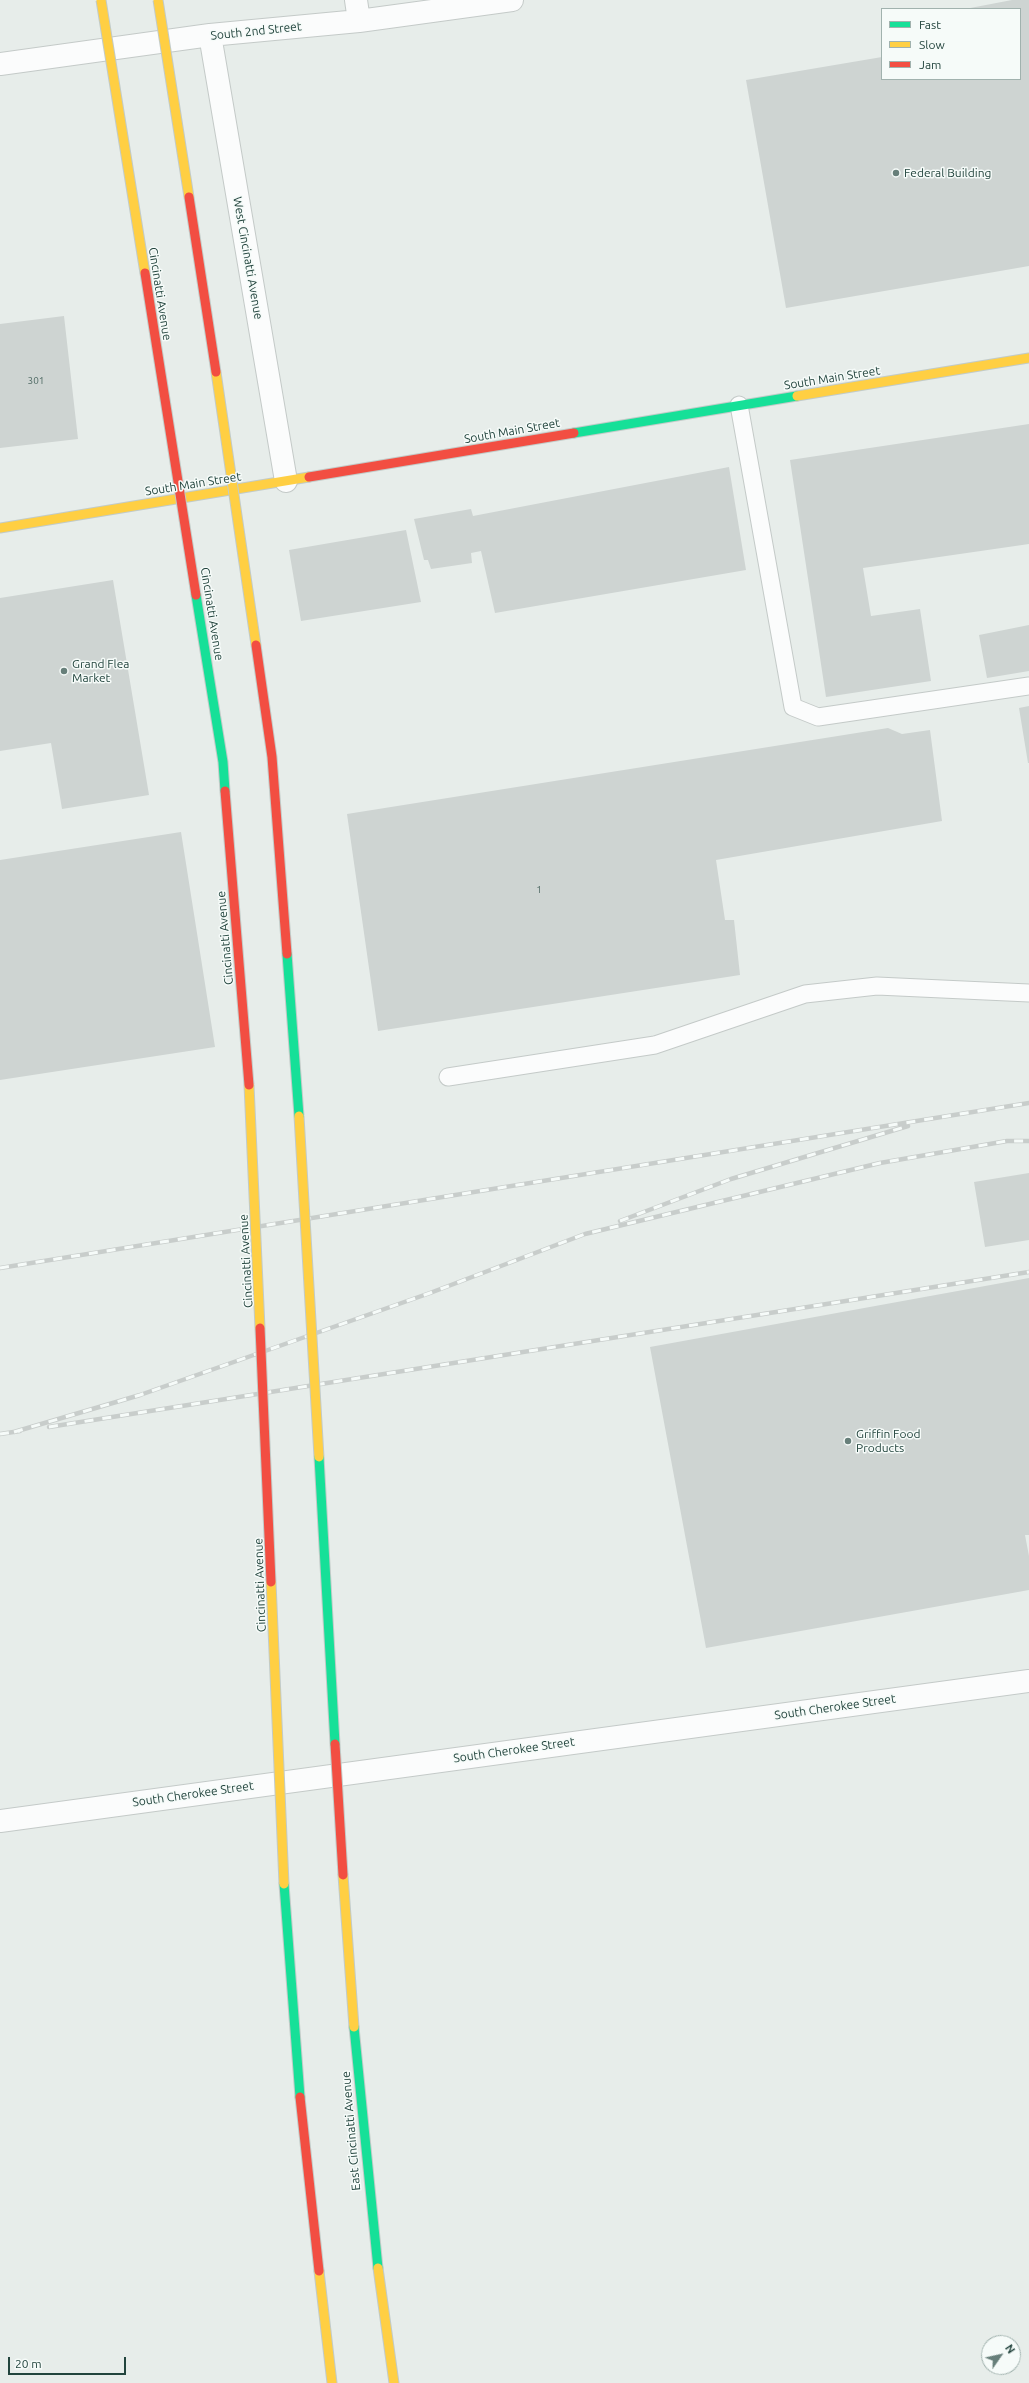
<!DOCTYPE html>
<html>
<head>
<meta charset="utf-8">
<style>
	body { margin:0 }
	#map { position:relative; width:1029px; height:2383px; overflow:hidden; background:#e7edea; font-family:Ubuntu,sans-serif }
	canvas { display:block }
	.legend { position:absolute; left:881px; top:8px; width:140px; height:72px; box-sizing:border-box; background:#f6fbf9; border:1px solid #a1b2ae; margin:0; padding:5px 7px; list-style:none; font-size:12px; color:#22443d }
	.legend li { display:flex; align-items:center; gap:8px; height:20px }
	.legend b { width:20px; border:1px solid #a1b2ae }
	.north { position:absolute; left:981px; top:2335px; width:40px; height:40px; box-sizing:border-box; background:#f6fbf9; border:1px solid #a1b2ae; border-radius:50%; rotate:56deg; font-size:11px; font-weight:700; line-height:16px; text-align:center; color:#22443d }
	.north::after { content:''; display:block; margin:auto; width:14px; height:18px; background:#677f7a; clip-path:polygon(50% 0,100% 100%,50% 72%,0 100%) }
	.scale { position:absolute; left:8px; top:2357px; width:118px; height:18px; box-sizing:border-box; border:2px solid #22443d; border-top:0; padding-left:5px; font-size:12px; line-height:14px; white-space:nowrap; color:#22443d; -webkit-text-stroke:3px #f6fbf9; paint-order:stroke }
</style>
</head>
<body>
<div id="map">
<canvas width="1029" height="2383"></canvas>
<ul class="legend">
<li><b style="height:5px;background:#16e098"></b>Fast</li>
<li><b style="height:5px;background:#ffcf43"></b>Slow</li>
<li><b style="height:5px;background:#f24e42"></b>Jam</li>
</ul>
<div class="north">N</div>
<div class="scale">20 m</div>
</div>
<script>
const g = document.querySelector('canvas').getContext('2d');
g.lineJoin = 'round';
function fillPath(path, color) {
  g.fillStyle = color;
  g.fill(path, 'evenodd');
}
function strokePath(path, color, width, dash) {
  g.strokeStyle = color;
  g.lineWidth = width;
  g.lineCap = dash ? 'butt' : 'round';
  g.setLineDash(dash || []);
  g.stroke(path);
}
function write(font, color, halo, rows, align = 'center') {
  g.font = font + ' Ubuntu,sans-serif';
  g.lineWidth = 3;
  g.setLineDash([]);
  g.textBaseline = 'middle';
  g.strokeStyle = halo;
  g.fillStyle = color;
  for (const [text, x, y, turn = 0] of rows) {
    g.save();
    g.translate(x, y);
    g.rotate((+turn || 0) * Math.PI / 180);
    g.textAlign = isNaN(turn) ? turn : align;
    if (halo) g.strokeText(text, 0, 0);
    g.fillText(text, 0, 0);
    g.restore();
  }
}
fillPath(new Path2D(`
	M 1012,0 L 1029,0 L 1029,266 L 786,308 L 746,80 L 882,57 L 882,79 L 1020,79 L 1020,9 L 965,9 Z
	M 64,316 L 78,439 L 0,448 L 0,324 Z
	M 1029,424 L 1029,544 L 863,568 L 871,616 L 920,609 L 931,681 L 826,697 L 790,460 Z
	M 729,467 L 746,570 L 495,613 L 481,551 L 471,553 L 472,563 L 431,569 L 428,560 L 424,560 L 414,519 L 471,509 L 473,516 Z
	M 406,530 L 421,602 L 301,621 L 289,550 Z
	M 113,580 L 149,795 L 62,809 L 51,743 L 0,751 L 0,598 Z
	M 1029,625 L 1029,671 L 987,678 L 979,635 Z
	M 1029,706 L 1029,763 L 1028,763 L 1019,708 Z
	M 888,728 L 902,734 L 930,730 L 942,821 L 716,860 L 725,920 L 734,920 L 740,975 L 378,1031 L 347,814 Z
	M 181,832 L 215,1047 L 0,1080 L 0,860 Z
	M 1029,1173 L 1029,1240 L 985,1247 L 974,1182 Z
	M 1029,1278 L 1029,1535 L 1025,1535 L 1029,1556 L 1029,1590 L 706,1648 L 650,1347 Z`), '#ced4d2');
const lane = new Path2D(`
	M 739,405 L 793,707 L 818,717 L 1029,686
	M 448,1077 L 655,1045 L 805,994 L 877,986 L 1029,993`);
const street = new Path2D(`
	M 356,0 L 359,21
	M 210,35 L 286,481
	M 0,64 L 210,35 L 359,21 L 512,0
	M 0,1821 L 1029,1681`);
const fast = new Path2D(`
	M 574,433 L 797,396
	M 284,1884 L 300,2097
	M 354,2027 L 378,2268`);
const slow = new Path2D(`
	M 797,396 L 1029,358
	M 0,528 L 309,477
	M 343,1875 L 354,2027
	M 378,2268 L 394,2383
	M 319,2271 L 332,2383`);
const jam = new Path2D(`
	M 309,477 L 574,433
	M 300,2097 L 319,2271`);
strokePath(lane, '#c4cac8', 19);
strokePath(street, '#c4cac8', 24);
strokePath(fast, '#c2cbc8', 11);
strokePath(slow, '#c2cbc8', 11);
strokePath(jam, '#c2cbc8', 11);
strokePath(lane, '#fbfcfc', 17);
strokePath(street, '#fbfcfc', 22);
strokePath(fast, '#16e098', 9);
strokePath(slow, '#ffcf43', 9);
strokePath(jam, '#f24e42', 9);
const rail = new Path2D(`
	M 620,1221 L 731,1179 L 908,1126
	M 0,1268 L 1029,1103
	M 49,1427 L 1029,1272
	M 14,1432 L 140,1395 L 430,1293 L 585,1234 L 880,1163 L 1007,1141 L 1029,1141
	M 0,1434 L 20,1431`);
strokePath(rail, '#c8cdcb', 4.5);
strokePath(rail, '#f6fbf9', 3, [9]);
const fastBridge = new Path2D(`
	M 196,595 L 223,762 L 225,791
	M 287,954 L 299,1116
	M 319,1457 L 335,1744`);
const slowBridge = new Path2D(`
	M 101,0 L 145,273
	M 158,0 L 189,197
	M 216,372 L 256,645
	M 249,1085 L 260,1328
	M 299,1116 L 319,1457
	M 271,1582 L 284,1884`);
const jamBridge = new Path2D(`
	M 189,197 L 216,372
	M 145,273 L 196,595
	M 256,645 L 272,757 L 287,954
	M 225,791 L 249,1085
	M 260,1328 L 271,1582
	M 335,1744 L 343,1875`);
strokePath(fastBridge, '#c2cbc8', 11, []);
strokePath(slowBridge, '#c2cbc8', 11, []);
strokePath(jamBridge, '#c2cbc8', 11, []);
strokePath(fastBridge, '#16e098', 9);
strokePath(slowBridge, '#ffcf43', 9);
strokePath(jamBridge, '#f24e42', 9);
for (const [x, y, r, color] of [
	[896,173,4,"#677f7a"],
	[64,671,4,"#677f7a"],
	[848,1441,4,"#677f7a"]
]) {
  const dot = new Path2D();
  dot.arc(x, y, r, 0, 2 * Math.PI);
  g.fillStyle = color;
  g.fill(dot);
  strokePath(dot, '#f6fbf9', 1.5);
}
write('10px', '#4e6963', null, [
	["301",36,381],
	["1",539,890]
]);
write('12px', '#22443d', '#f6fbf9', [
	["South 2nd Street",256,31,-6],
	["West Cincinatti Avenue",248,258,80],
	["Cincinatti Avenue",160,294,81],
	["South Main Street",832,378,-9],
	["South Main Street",512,431,-10],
	["South Main Street",193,484,-9],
	["Cincinatti Avenue",212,614,81],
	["Cincinatti Avenue",225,938,-95],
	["Cincinatti Avenue",246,1261,-93],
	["Cincinatti Avenue",260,1585,-92],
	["South Cherokee Street",835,1707,-8],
	["South Cherokee Street",514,1750,-8],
	["South Cherokee Street",193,1794,-8],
	["East Cincinatti Avenue",351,2131,-95]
]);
write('12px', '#22443d', '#f6fbf9', [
	["Federal Building",904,173],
	["Grand Flea",72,664],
	["Market",72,678],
	["Griffin Food",856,1434],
	["Products",856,1448]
], 'left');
</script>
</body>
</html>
